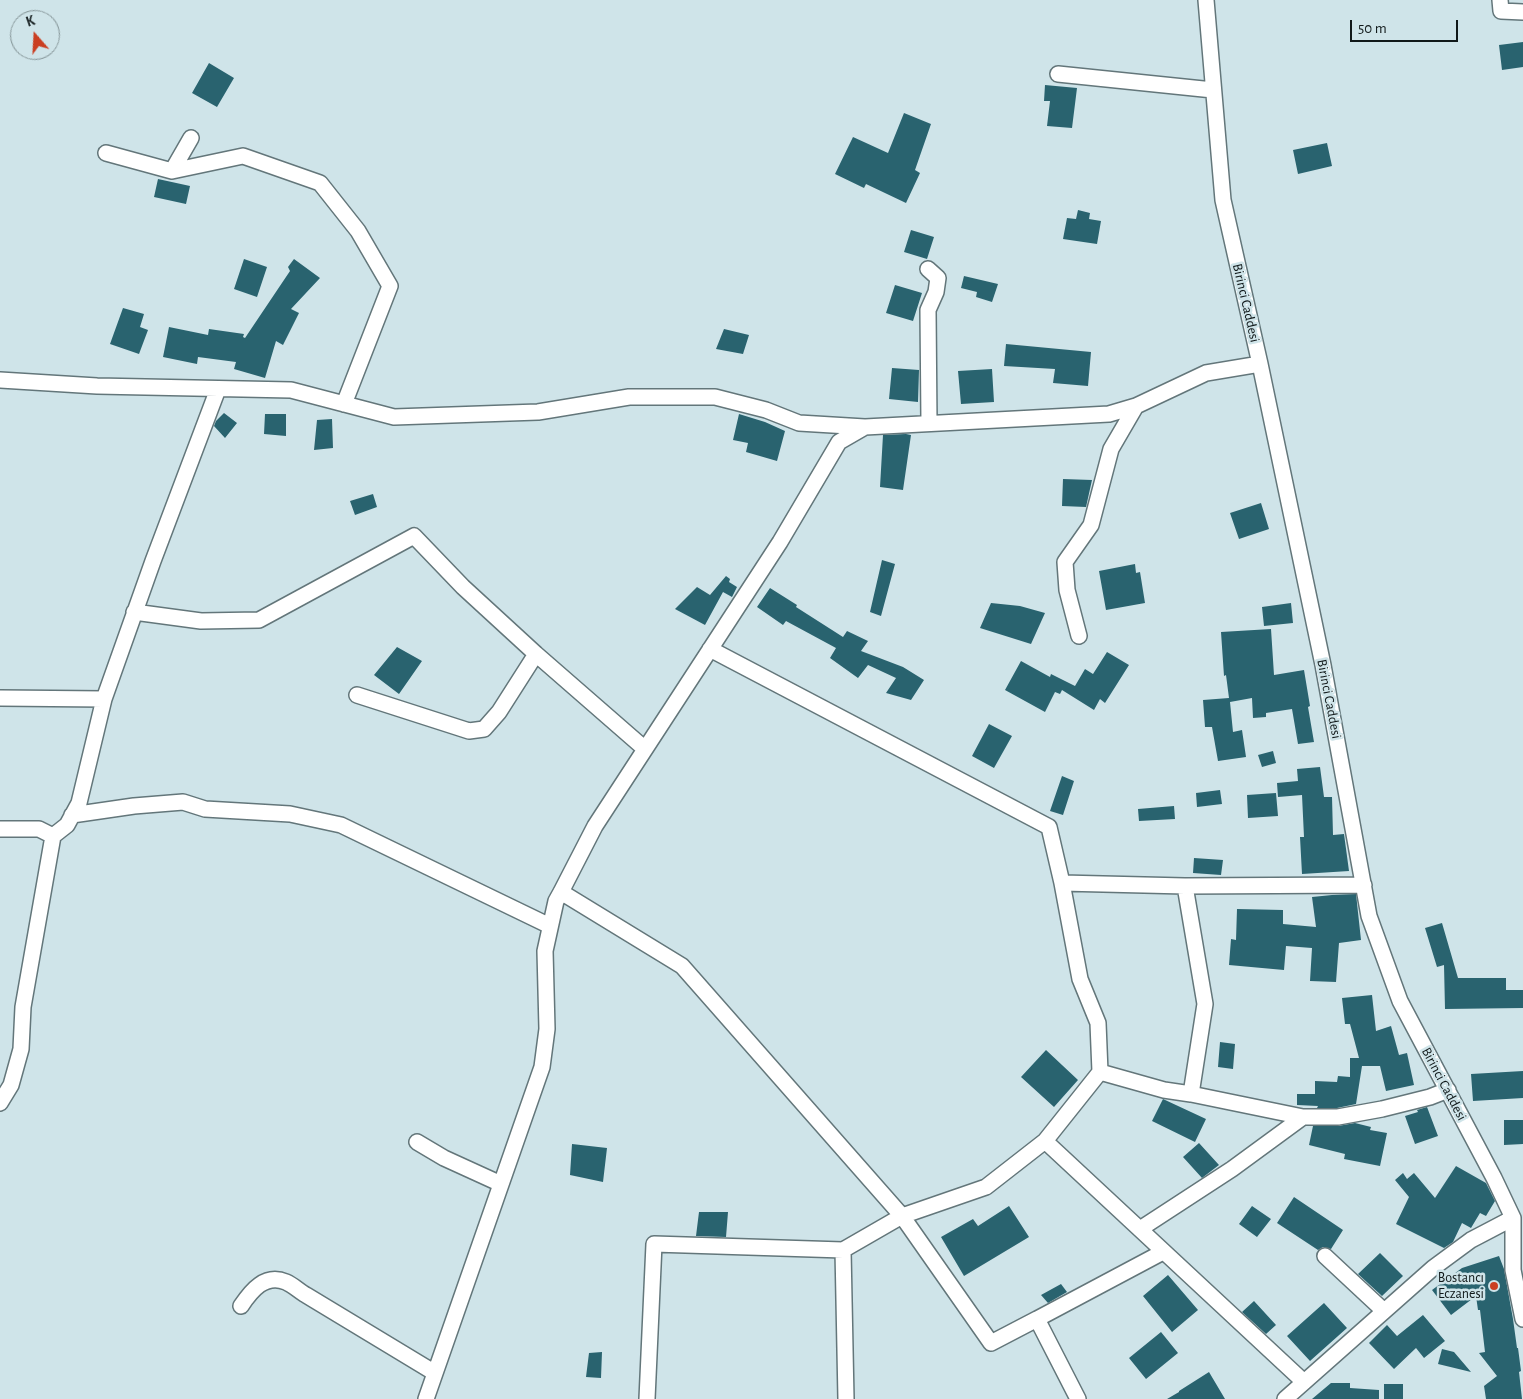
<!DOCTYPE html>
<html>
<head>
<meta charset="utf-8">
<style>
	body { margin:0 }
	#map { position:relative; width:1523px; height:1399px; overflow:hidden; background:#cfe4e9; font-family:"Alegreya Sans",sans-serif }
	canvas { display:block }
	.north { position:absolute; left:10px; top:10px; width:50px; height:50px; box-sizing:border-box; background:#cfe4e9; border:1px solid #839396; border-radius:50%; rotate:341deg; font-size:14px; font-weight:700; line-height:20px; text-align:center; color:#11191a }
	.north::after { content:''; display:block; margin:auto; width:18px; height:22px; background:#ca3f22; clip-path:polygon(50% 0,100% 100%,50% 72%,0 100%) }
	.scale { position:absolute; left:1350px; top:20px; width:108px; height:22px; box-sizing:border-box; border:2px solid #11191a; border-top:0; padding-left:6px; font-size:15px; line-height:18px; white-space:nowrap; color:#11191a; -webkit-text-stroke:4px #cfe4e9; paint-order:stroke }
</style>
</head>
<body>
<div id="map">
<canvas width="1523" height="1399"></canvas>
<div class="north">K</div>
<div class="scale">50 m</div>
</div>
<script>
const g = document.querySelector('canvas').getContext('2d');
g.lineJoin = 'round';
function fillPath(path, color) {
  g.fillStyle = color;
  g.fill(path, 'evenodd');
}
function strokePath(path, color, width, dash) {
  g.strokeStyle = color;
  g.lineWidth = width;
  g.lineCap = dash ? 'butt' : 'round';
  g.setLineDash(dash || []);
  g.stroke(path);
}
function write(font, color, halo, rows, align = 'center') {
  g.font = font + ' "Alegreya Sans",sans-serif';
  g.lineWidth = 5;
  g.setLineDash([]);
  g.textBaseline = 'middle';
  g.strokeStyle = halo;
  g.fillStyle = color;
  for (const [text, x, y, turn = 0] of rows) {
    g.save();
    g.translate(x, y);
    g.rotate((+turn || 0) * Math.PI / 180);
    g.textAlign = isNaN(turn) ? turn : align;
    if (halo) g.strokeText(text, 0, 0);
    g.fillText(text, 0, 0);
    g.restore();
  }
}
fillPath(new Path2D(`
	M 1523,42 L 1523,67 L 1502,70 L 1499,45 Z
	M 209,63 L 234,78 L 217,107 L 192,93 Z
	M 1045,85 L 1077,88 L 1072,128 L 1047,126 L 1050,101 L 1044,101 Z
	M 904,113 L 931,124 L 915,170 L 920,173 L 906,203 L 866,184 L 864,188 L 835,174 L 853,137 L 888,153 Z
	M 1327,143 L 1332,166 L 1298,174 L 1293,150 Z
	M 158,179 L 190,186 L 186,204 L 154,197 Z
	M 1078,210 L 1090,213 L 1089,219 L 1101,221 L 1097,244 L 1063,239 L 1067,218 L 1076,219 Z
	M 911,230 L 934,237 L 927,259 L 904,252 Z
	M 244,259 L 267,267 L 257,297 L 234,289 Z
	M 294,259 L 320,278 L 291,309 L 299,313 L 283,345 L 276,341 L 265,378 L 234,369 L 236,362 L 198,357 L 197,364 L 163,357 L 169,327 L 208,335 L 209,329 L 244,334 L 243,337 L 245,338 L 290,271 L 288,267 Z
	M 964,276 L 998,284 L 992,302 L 976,297 L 977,292 L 961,288 Z
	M 895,285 L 922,293 L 913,321 L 886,313 Z
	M 123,308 L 144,314 L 140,327 L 148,330 L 139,354 L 110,344 Z
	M 724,329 L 749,335 L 743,354 L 716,349 Z
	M 1006,344 L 1091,352 L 1088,386 L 1053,383 L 1055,369 L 1004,366 Z
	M 892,368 L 919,370 L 918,402 L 889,399 Z
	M 992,369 L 994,402 L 961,404 L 958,371 Z
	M 224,413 L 237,423 L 225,438 L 214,426 L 216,421 Z
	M 265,414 L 286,414 L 286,436 L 264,434 Z
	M 739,414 L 765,422 L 785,431 L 777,461 L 746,452 L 748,443 L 733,440 Z
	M 332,419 L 333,448 L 314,450 L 317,420 Z
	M 906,434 L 911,435 L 903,490 L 880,487 L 883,435 Z
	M 1063,479 L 1092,480 L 1086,507 L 1062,506 Z
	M 373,494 L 377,507 L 355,515 L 350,501 Z
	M 1261,503 L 1269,529 L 1239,539 L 1230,513 Z
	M 882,560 L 895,564 L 881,616 L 870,612 Z
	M 1135,564 L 1136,573 L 1140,572 L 1145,603 L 1106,610 L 1099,571 Z
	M 726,576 L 730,579 L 729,582 L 737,587 L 732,597 L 723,592 L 705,625 L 675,609 L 697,587 L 710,595 Z
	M 770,588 L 797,605 L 796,607 L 843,637 L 847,631 L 868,641 L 861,651 L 903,667 L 924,680 L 911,700 L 886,693 L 896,678 L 868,665 L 858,678 L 830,658 L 836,648 L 786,621 L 783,625 L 757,607 Z
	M 991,603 L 1020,606 L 1045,613 L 1031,644 L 980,628 Z
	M 1291,603 L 1293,623 L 1264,626 L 1262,607 Z
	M 1271,629 L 1274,675 L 1304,670 L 1310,706 L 1308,707 L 1314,742 L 1298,744 L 1292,709 L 1266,713 L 1266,717 L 1253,718 L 1252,698 L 1230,702 L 1233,732 L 1242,730 L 1246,757 L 1218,761 L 1212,727 L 1205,727 L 1203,700 L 1229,698 L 1226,675 L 1224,676 L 1221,632 Z
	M 397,647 L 422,661 L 399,694 L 374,675 Z
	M 1107,652 L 1129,665 L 1105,703 L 1100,699 L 1094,710 L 1062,690 L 1060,694 L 1055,692 L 1045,712 L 1005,690 L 1021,661 L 1050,677 L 1051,674 L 1075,686 L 1085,669 L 1093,674 Z
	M 989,724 L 1012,736 L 994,768 L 972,756 Z
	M 1273,751 L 1276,763 L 1262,767 L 1258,755 Z
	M 1320,767 L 1324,797 L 1332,797 L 1333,835 L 1344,834 L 1349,871 L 1302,874 L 1300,837 L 1304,837 L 1302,795 L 1278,797 L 1277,783 L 1298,781 L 1297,769 Z
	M 1062,776 L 1074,781 L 1063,815 L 1050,811 Z
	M 1220,790 L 1222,804 L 1197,807 L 1196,793 Z
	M 1276,793 L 1278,816 L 1248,818 L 1247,795 Z
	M 1174,806 L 1175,819 L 1139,821 L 1138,809 Z
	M 1194,858 L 1223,860 L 1221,875 L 1193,873 Z
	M 1356,894 L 1361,940 L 1339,943 L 1336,982 L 1310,981 L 1312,948 L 1286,946 L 1284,970 L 1229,965 L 1231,939 L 1236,940 L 1237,909 L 1283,910 L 1283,924 L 1316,927 L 1312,897 L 1332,895 Z
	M 1442,923 L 1458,978 L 1506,978 L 1506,990 L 1523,990 L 1523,1008 L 1445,1009 L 1444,965 L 1437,967 L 1425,928 Z
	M 1372,995 L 1376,1031 L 1391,1026 L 1399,1055 L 1407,1053 L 1414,1085 L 1386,1091 L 1380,1066 L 1362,1066 L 1356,1104 L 1337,1108 L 1317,1108 L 1318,1106 L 1297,1105 L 1297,1094 L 1315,1094 L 1315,1081 L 1337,1082 L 1338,1076 L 1350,1077 L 1350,1058 L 1359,1058 L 1350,1024 L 1345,1024 L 1342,998 Z
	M 1220,1042 L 1235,1044 L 1233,1069 L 1218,1067 Z
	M 1046,1050 L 1078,1080 L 1054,1107 L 1021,1077 Z
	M 1523,1071 L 1523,1098 L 1473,1101 L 1471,1074 Z
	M 1163,1099 L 1206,1119 L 1195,1142 L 1152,1121 Z
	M 1427,1107 L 1438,1136 L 1415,1144 L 1405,1116 L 1418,1112 L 1417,1110 Z
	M 1504,1120 L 1523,1120 L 1523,1144 L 1504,1145 Z
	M 1355,1123 L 1371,1127 L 1370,1130 L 1387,1133 L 1380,1166 L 1344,1159 L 1345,1154 L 1309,1145 L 1313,1126 L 1338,1126 Z
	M 1199,1143 L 1219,1165 L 1202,1178 L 1183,1157 Z
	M 572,1144 L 607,1148 L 603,1182 L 570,1175 Z
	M 1456,1166 L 1486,1183 L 1495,1201 L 1486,1216 L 1480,1213 L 1471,1228 L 1462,1223 L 1453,1242 L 1444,1248 L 1396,1224 L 1409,1197 L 1395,1180 L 1403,1173 L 1407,1179 L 1414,1173 L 1435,1198 Z
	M 1294,1197 L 1343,1230 L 1331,1249 L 1323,1247 L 1318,1250 L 1277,1223 Z
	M 1009,1206 L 1029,1237 L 964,1276 L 941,1237 L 973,1219 L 978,1226 Z
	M 1252,1206 L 1271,1219 L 1257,1237 L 1239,1224 Z
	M 699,1212 L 728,1212 L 726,1237 L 696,1236 Z
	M 1380,1253 L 1403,1276 L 1382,1296 L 1358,1274 Z
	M 1499,1256 L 1504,1269 L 1513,1319 L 1517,1348 L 1518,1348 L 1521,1371 L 1519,1372 L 1522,1399 L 1486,1399 L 1484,1386 L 1497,1376 L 1479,1353 L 1485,1352 L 1480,1310 L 1478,1310 L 1476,1296 L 1451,1315 L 1432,1290 L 1462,1268 Z
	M 1168,1275 L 1198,1310 L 1172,1332 L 1143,1296 Z
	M 1061,1284 L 1067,1292 L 1048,1303 L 1041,1295 Z
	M 1254,1301 L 1276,1325 L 1266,1334 L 1242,1312 Z
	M 1324,1303 L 1347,1328 L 1310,1361 L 1287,1336 Z
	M 1423,1315 L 1445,1341 L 1424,1358 L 1416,1348 L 1394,1369 L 1369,1343 L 1387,1325 L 1397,1336 Z
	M 1161,1332 L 1178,1353 L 1146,1379 L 1129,1358 Z
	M 1442,1349 L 1454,1352 L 1471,1372 L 1438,1364 Z
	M 602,1352 L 601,1378 L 586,1377 L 589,1353 Z
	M 1209,1372 L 1225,1399 L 1167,1399 L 1179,1392 L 1179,1391 Z
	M 1331,1383 L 1350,1383 L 1350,1388 L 1379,1390 L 1379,1399 L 1312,1399 Z
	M 1384,1384 L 1403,1384 L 1403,1399 L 1384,1399 Z`), '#29636f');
const minor = new Path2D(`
	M 1206,0 L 1223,200 L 1260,364 L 1323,665 L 1369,916 L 1400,1001 L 1494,1178 L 1513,1218 L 1513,1270 L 1523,1319
	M 1500,0 L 1501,11 L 1523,12
	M 1058,74 L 1213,90
	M 191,138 L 172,171 L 243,156 L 320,183 L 358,231 L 390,286 L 344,404
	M 106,153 L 172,171
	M 928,269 L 938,278 L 936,292 L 928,310 L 929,423
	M 0,380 L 97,386 L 291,390 L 394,417 L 538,412 L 629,397 L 715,397 L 766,410 L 799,423 L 865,427
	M 134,612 L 201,621 L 259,620 L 414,536 L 463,587 L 536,654 L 645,749
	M 1079,636 L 1067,590 L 1065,562 L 1091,525 L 1111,449 L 1136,406
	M 710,649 L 1049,827 L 1062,883 L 1080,979 L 1098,1023 L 1100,1072
	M 357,695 L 469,731 L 484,729 L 499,712 L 536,654
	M 0,698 L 104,699
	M 72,815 L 134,806 L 183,802 L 205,809 L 290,814 L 341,825 L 550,926
	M 0,829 L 39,829 L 53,836 L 23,1007 L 21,1049 L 11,1085 L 0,1103
	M 53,836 L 67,825 L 79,803 L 104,699 L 153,561 L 218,389
	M 1062,883 L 1185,886 L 1364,885
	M 1185,886 L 1205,1004 L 1191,1094
	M 561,892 L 682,966 L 902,1216 L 843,1250 L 654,1244 L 647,1399
	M 1045,1141 L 1304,1382
	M 417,1142 L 444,1158 L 501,1184
	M 1140,1229 L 1232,1169 L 1303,1117
	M 843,1250 L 846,1399
	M 1325,1256 L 1384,1311
	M 241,1306 C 251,1291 265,1273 286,1282 C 293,1285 299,1291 306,1295 L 435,1373
	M 1037,1319 L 991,1343 L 902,1216 L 986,1187 L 1045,1141 L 1100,1072 L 1164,1090 L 1191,1094 L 1303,1117 L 1338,1117 L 1382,1109 L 1430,1097 L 1448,1090
	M 426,1399 L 542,1067 L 547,1029 L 545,951 L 556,901 L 561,892 L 595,826 L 780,542 L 839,442 L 865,427 L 1109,414 L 1136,406 L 1206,373 L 1260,364
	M 1078,1399 L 1037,1319 L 1163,1252
	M 1285,1399 L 1433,1268 L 1471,1240 L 1513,1218`);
strokePath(minor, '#63767a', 18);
strokePath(minor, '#fff', 15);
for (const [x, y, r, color] of [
	[1494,1286,5,"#ca3f22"]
]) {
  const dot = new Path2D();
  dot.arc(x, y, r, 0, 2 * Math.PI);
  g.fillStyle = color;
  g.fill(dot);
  strokePath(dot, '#cfe4e9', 2);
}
write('14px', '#11191a', '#cfe4e9', [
	["Birinci Caddesi",1246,303,77],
	["Birinci Caddesi",1329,699,79],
	["Birinci Caddesi",1444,1084,62]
]);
write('14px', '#11191a', '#cfe4e9', [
	["Bostancı",1484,1278],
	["Eczanesi",1484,1294]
], 'right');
</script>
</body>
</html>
